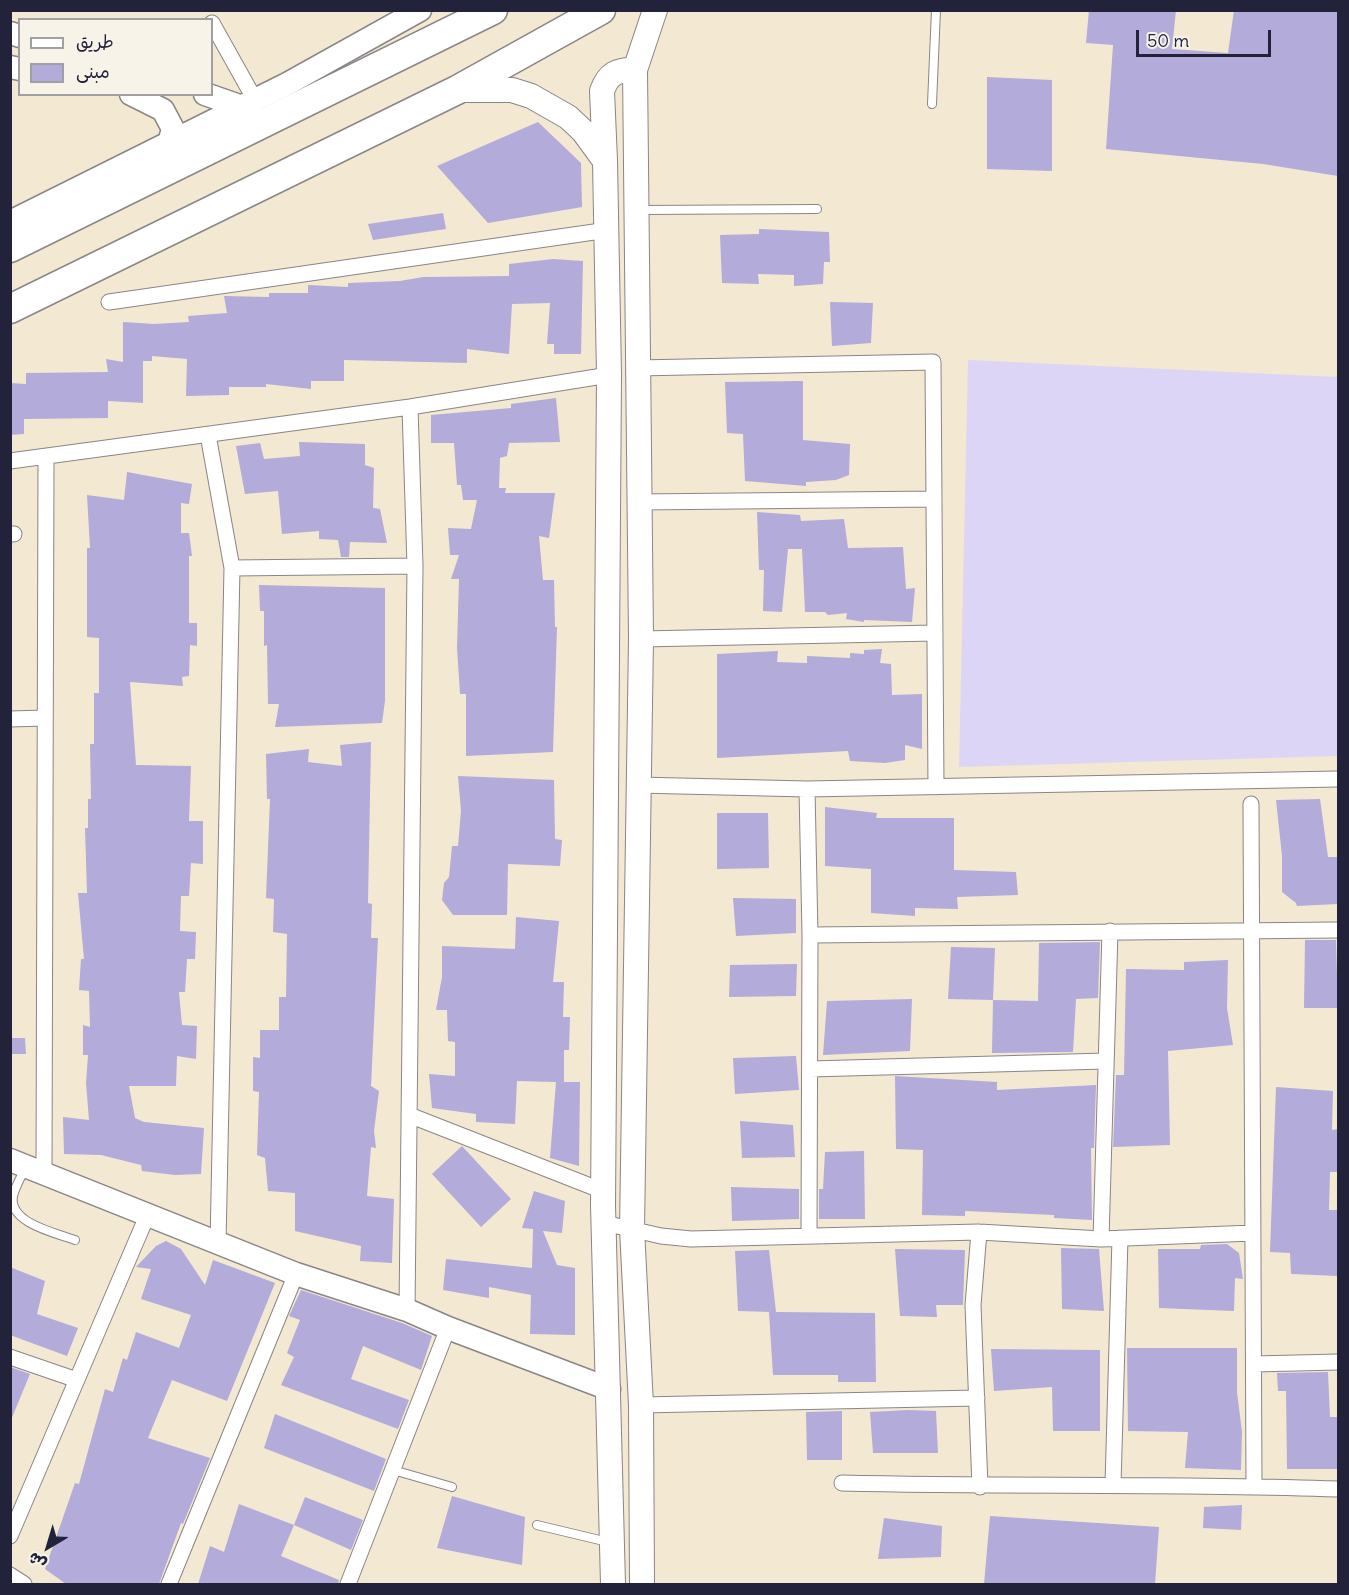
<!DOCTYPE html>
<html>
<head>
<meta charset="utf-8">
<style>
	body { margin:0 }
	#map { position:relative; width:1349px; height:1595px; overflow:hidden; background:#f3e8d2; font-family:Delius,"Playpen Sans Arabic",sans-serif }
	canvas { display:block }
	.frame { position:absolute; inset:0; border:12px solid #22223b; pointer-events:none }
	.legend { position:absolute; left:18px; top:18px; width:195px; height:78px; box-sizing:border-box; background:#f7f3e8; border:2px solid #a29fa3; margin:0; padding:8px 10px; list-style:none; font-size:18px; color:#22223b }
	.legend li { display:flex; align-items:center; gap:12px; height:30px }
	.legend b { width:30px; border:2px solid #a29fa3 }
	.north { position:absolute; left:18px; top:1517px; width:60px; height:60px; -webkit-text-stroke:4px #f7f3e8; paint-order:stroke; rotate:218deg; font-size:16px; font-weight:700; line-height:24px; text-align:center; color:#22223b }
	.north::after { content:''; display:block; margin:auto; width:21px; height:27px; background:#22223b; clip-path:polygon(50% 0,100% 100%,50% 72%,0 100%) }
	.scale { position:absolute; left:1136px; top:30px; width:135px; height:27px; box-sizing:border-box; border:3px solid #22223b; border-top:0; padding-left:8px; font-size:18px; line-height:21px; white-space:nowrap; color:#22223b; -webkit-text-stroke:4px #f7f3e8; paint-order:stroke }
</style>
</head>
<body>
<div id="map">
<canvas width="1349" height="1595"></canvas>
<div class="frame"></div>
<ul class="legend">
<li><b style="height:8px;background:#fff"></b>طريق</li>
<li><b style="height:16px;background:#b3abda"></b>مبنى</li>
</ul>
<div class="north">ش</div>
<div class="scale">50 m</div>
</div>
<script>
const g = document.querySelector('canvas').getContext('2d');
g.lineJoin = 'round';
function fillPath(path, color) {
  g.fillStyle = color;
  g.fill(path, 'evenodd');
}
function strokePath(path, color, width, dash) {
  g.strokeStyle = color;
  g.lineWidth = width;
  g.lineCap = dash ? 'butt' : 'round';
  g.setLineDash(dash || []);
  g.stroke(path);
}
fillPath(new Path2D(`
	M 968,360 L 1338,377 L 1338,756 L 959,767 Z`), '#ddd5f6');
fillPath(new Path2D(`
	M 1089,10 L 1176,10 L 1172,49 L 1228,53 L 1234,10 L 1338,10 L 1338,176 L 1263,164 L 1106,149 L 1113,45 L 1086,43 Z
	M 987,77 L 1052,80 L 1052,171 L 987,169 Z
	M 538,122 L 581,163 L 582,207 L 488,223 L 437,166 Z
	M 443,213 L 446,229 L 373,240 L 368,224 Z
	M 759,229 L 829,232 L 830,262 L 824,262 L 823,284 L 794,286 L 794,275 L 758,274 L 759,284 L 722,283 L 720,235 L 759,234 Z
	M 553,259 L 583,261 L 581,354 L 554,354 L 554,344 L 547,344 L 550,303 L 512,304 L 509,354 L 467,349 L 467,363 L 344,360 L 344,381 L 311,381 L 311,389 L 266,384 L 266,387 L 229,387 L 229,395 L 186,396 L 187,359 L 152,356 L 152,361 L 143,361 L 143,403 L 108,401 L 108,418 L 24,419 L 24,434 L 10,435 L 10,383 L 26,384 L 26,373 L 108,372 L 106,359 L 123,362 L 123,322 L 154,324 L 189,322 L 188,316 L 227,313 L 224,296 L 269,297 L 269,293 L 308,293 L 308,285 L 348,287 L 348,283 L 400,281 L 423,277 L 509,276 L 509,264 Z
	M 830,302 L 873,303 L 871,343 L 832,346 Z
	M 803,381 L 803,440 L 850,444 L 849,475 L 836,480 L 806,482 L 806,486 L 745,481 L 743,434 L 727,433 L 725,382 Z
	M 556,398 L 560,442 L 509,443 L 507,456 L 500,458 L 499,488 L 506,488 L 505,493 L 555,493 L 549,538 L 539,536 L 543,580 L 554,580 L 555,627 L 557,627 L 553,752 L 466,756 L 466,694 L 460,694 L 457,648 L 459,579 L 451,579 L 459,555 L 450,555 L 448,528 L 471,529 L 477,500 L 463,500 L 461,485 L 457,485 L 454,443 L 431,443 L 431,415 L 511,408 L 511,404 Z
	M 299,442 L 365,444 L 365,465 L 374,468 L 373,508 L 380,509 L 387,543 L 350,542 L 349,557 L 341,557 L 338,540 L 319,539 L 319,531 L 282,534 L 278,491 L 245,494 L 236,446 L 260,443 L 264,459 L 300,456 Z
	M 127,472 L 192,484 L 189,504 L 181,503 L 181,533 L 189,533 L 192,556 L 189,556 L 189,623 L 197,623 L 197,646 L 190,645 L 189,676 L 182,677 L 183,686 L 130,682 L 136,765 L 191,766 L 189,821 L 203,821 L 203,864 L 191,863 L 189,896 L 181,896 L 180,931 L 196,932 L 195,959 L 187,959 L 185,992 L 179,992 L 182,1025 L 197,1026 L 196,1059 L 177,1056 L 176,1086 L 129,1086 L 135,1118 L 144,1122 L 204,1128 L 201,1174 L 175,1175 L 142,1171 L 141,1165 L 101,1155 L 64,1154 L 63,1117 L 89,1120 L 86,1083 L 88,1055 L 83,1055 L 83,1025 L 90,1027 L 89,991 L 79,990 L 81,959 L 84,959 L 78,893 L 87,893 L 85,828 L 88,828 L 88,799 L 91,799 L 90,744 L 94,744 L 94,693 L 99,693 L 99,638 L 87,637 L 87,548 L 90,548 L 87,495 L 124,500 Z
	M 757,512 L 800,515 L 801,521 L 844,519 L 848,548 L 903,547 L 906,589 L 915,588 L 912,622 L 864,620 L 864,622 L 846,619 L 847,613 L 828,615 L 825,612 L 805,612 L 802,549 L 788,549 L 782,612 L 763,611 L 764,570 L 759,570 Z
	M 259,585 L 385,588 L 385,701 L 382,723 L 275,727 L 279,704 L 268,704 L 267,645 L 264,646 L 264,611 L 260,611 Z
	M 882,649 L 880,663 L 891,664 L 892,695 L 922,694 L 922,749 L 905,745 L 905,760 L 885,763 L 850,761 L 848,751 L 717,758 L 717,654 L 778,651 L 777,662 L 807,663 L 807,656 L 850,658 L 850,653 L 864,654 L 864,650 Z
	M 371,742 L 368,903 L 372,904 L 371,938 L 378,938 L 371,1086 L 379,1091 L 374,1131 L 376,1148 L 371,1147 L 367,1196 L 394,1199 L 392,1263 L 360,1261 L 361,1246 L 295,1231 L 295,1193 L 268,1191 L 265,1158 L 257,1155 L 259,1092 L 253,1091 L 253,1057 L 260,1058 L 260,1030 L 279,1030 L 279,997 L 286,997 L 287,934 L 273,932 L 274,899 L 266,898 L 270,799 L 267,799 L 266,754 L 309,749 L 308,762 L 342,766 L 340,745 Z
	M 458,776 L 554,780 L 555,839 L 562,840 L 560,866 L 508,864 L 507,915 L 453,915 L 442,900 L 444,883 L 449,877 L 452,846 L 458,846 L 461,811 Z
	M 1320,799 L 1328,857 L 1338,857 L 1338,904 L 1297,906 L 1296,903 L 1282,892 L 1282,856 L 1276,800 Z
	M 825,807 L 877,813 L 876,818 L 954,818 L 954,870 L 1016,872 L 1018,895 L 957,897 L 958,909 L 915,908 L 915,916 L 871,913 L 871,869 L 825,866 Z
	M 717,813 L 768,813 L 769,868 L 717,869 Z
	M 733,898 L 796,899 L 796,933 L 736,936 Z
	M 516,917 L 559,921 L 553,982 L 564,982 L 563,1017 L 570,1017 L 569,1050 L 564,1050 L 564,1082 L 580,1082 L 579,1166 L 550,1158 L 556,1082 L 517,1081 L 515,1124 L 476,1122 L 476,1114 L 432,1108 L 429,1074 L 455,1076 L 455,1042 L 448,1041 L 447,1010 L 436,1010 L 442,977 L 442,946 L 515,949 Z
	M 1305,940 L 1336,940 L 1338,1008 L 1304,1008 Z
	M 1100,942 L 1098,998 L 1076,999 L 1073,1052 L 992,1053 L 993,1000 L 1038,1001 L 1039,943 Z
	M 951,947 L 995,948 L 993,1000 L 948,999 Z
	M 1228,960 L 1227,1008 L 1233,1045 L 1168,1051 L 1170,1145 L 1113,1147 L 1116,1075 L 1124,1075 L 1126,969 L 1184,970 L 1184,962 Z
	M 797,964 L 796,996 L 729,997 L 730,965 Z
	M 912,999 L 910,1051 L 823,1055 L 827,1001 Z
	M 10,1038 L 25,1038 L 26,1054 L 10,1054 Z
	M 796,1056 L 799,1090 L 735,1094 L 733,1058 Z
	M 895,1076 L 997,1082 L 997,1090 L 1096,1085 L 1094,1148 L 1091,1148 L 1092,1220 L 1054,1218 L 1054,1215 L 965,1211 L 965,1216 L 922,1215 L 923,1150 L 896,1149 Z
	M 1276,1087 L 1333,1091 L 1332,1130 L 1338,1129 L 1338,1172 L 1330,1172 L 1329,1210 L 1337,1210 L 1338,1276 L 1291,1274 L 1290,1253 L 1270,1252 Z
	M 740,1121 L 793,1125 L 795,1157 L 742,1158 Z
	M 462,1146 L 511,1199 L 481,1227 L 432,1174 Z
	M 864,1151 L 865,1219 L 819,1219 L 819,1189 L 823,1189 L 825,1152 Z
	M 731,1187 L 799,1189 L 799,1219 L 732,1221 Z
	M 534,1191 L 565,1201 L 562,1233 L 543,1231 L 557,1265 L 575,1268 L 575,1335 L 530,1334 L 531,1295 L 489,1287 L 489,1298 L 443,1290 L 446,1259 L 532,1268 L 533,1229 L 522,1228 Z
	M 166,1241 L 181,1249 L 205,1285 L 213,1260 L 275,1283 L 227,1401 L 172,1380 L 148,1438 L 210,1458 L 183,1524 L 181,1523 L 159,1584 L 66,1584 L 45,1569 L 75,1483 L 79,1484 L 105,1389 L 113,1392 L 123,1358 L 127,1360 L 136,1332 L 179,1348 L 191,1315 L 141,1299 L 151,1269 L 136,1267 L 156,1246 Z
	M 1227,1244 L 1239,1253 L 1243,1279 L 1235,1278 L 1234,1311 L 1159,1308 L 1158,1249 L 1200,1249 L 1201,1245 Z
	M 1061,1248 L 1099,1249 L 1104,1311 L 1062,1309 Z
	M 895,1249 L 965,1250 L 963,1305 L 936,1305 L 937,1317 L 900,1316 Z
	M 769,1250 L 776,1312 L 875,1313 L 876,1382 L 838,1382 L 838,1375 L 773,1375 L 769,1312 L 772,1312 L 738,1311 L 735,1251 Z
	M 10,1267 L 45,1281 L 37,1314 L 78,1328 L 67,1356 L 10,1335 Z
	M 301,1290 L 402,1323 L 432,1336 L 421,1370 L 363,1346 L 351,1379 L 409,1400 L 398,1429 L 281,1385 L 294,1357 L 287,1353 L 300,1320 L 289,1316 Z
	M 1127,1348 L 1237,1348 L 1237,1392 L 1242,1432 L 1241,1470 L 1185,1468 L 1188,1432 L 1128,1431 Z
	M 991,1349 L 1100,1350 L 1100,1431 L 1053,1431 L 1052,1387 L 994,1391 Z
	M 10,1367 L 30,1374 L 11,1420 L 10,1420 Z
	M 1328,1372 L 1330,1417 L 1338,1417 L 1338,1469 L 1287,1469 L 1286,1391 L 1278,1391 L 1277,1373 Z
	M 908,1410 L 936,1411 L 938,1453 L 873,1453 L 870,1412 Z
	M 842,1411 L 842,1460 L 807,1460 L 806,1412 Z
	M 275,1414 L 386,1459 L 374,1491 L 264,1448 Z
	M 452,1496 L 525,1517 L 522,1565 L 437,1548 Z
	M 305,1497 L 363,1520 L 351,1550 L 294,1525 Z
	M 239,1504 L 294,1525 L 281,1556 L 339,1580 L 338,1584 L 198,1584 L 210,1546 L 224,1552 Z
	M 1242,1505 L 1241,1530 L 1203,1528 L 1204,1507 Z
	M 990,1516 L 1159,1527 L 1155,1584 L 984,1584 Z
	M 884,1518 L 942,1526 L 941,1557 L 878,1559 Z`), '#b3abda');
const lane = new Path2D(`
	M 932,104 L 936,10
	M 639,210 L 817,209
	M 25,1169 C 21,1177 15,1187 13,1196 C 8,1223 56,1233 75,1240
	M 393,1470 L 452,1487
	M 537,1525 L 608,1542`);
const street = new Path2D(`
	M 212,23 L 255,100
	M 109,302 L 608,230
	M 637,368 L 933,362 L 936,787
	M 208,435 L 232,568 L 218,1244
	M 10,461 L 410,407 L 609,375
	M 639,502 L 934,499
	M 10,534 L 14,534
	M 232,568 L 415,566
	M 641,639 L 935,633
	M 10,719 L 45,718
	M 637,785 L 807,789 L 1338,779
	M 807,789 L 810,935 L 809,1235
	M 1251,804 L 1254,1486
	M 810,935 L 1338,930
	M 810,1069 L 1106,1061
	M 409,1115 L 603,1191
	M 44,1172 L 46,457
	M 604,1223 L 661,1236 L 691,1239 L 979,1232 L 1101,1239 L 1253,1233
	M 979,1232 L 973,1305 L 980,1487
	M 1101,1239 L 1110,931
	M 407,1310 L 415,566 L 410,407
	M 10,1357 L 77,1380
	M 1254,1364 L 1338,1362
	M 641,1405 L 977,1398
	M 842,1483 C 1008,1487 1173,1483 1338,1489
	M 1113,1485 L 1120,1238
	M 10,1536 L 147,1216
	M 10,1575 L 24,1584
	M 169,1584 L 296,1274
	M 348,1584 L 448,1328`);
const secondary = new Path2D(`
	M 10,33 L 20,36
	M 10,67 L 20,69
	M 131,94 L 163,110 L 173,129 L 169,143 L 162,152
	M 205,94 L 248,109
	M 10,222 L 287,84 L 420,10
	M 10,1160 L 296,1274 L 407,1310 L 448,1328 L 609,1389`);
const primary = new Path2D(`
	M 457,90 L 512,90 L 531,96 L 568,117 L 583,131 L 605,161 L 609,375 L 603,1205 L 613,1584
	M 605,161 L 602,91 C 608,74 617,69 635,70
	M 642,1584 L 641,1405 L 632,1229 L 641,639 L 635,70 L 655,10`);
const highway = new Path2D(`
	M 10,248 L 493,10
	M 10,309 L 457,90 L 601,10`);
strokePath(lane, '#8a8586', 10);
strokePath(street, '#8a8586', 17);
strokePath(secondary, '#8a8586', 25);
strokePath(primary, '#8a8586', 26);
strokePath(highway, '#8a8586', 31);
strokePath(lane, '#fff', 8);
strokePath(street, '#fff', 15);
strokePath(secondary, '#fff', 22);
strokePath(primary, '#fff', 24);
strokePath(highway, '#fff', 28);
</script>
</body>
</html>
